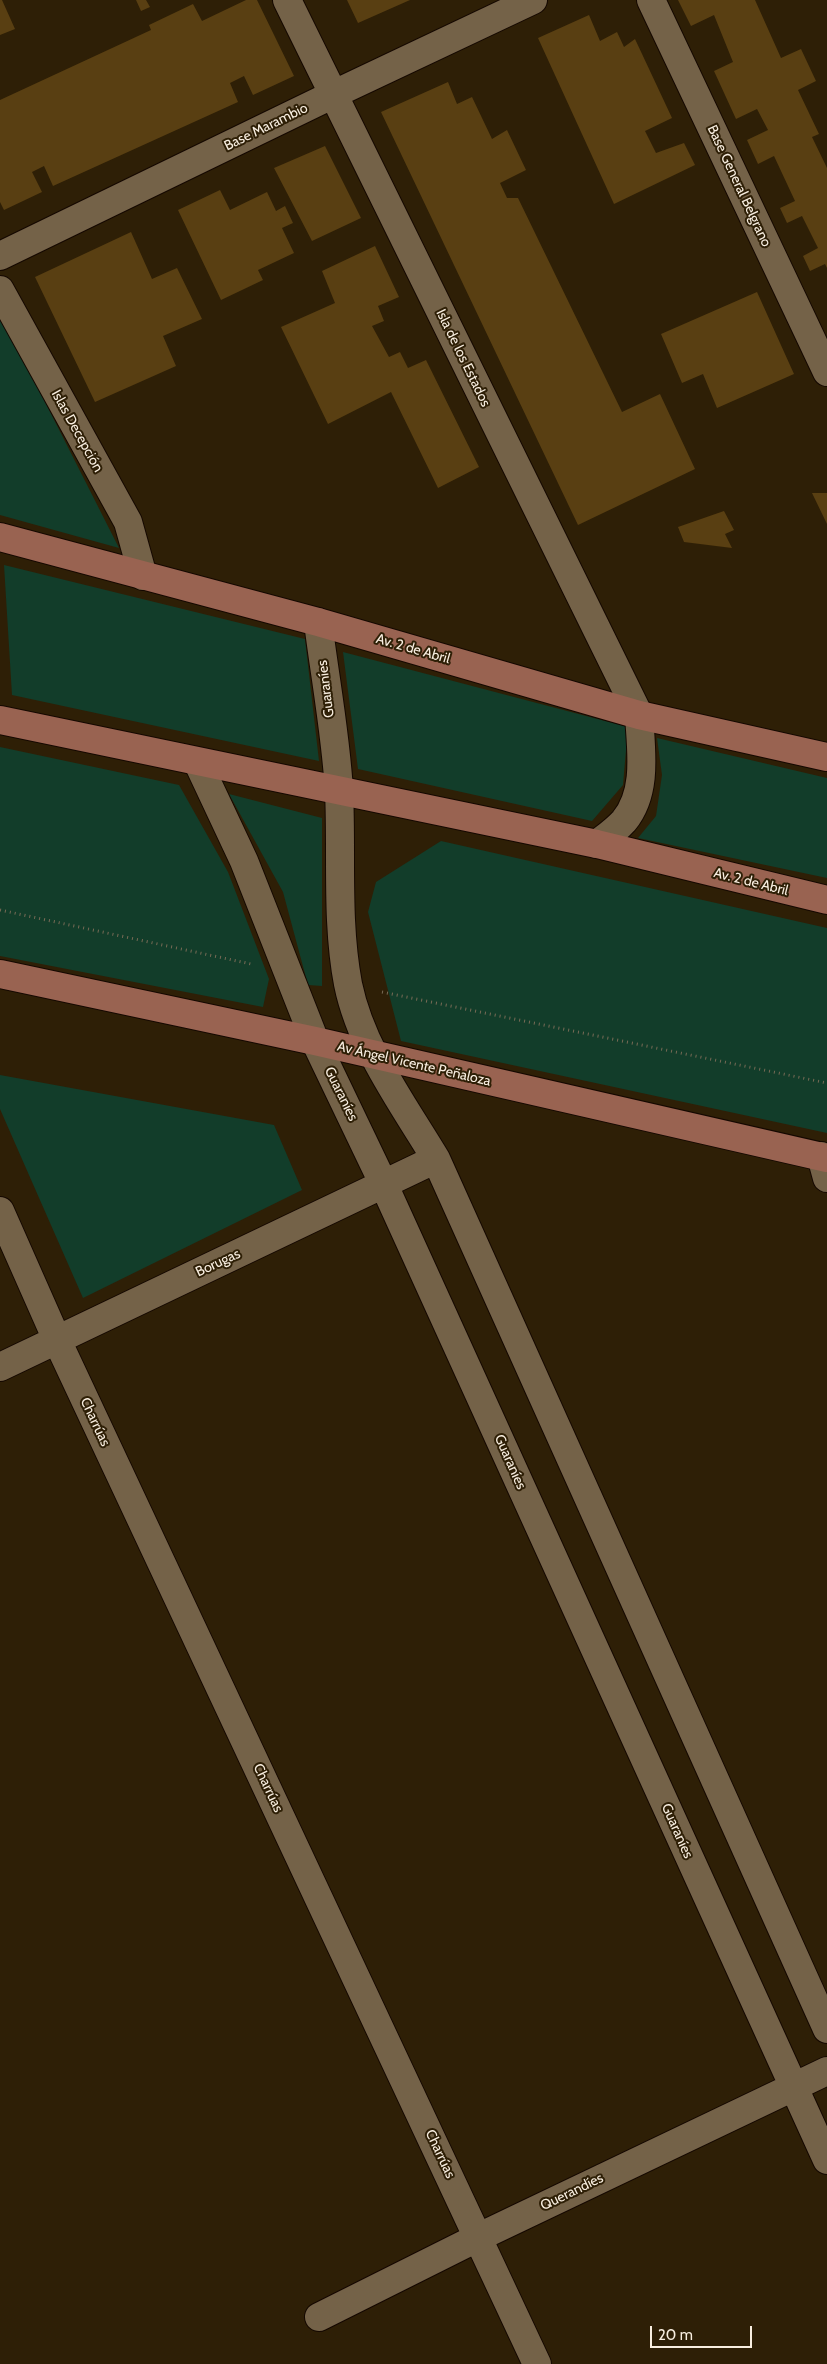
<!DOCTYPE html>
<html>
<head>
<meta charset="utf-8">
<style>
	body { margin:0 }
	#map { position:relative; width:827px; height:2364px; overflow:hidden; background:#2e1f06; font-family:Cabin,sans-serif }
	canvas { display:block }
	.scale { position:absolute; left:650px; top:2326px; width:102px; height:22px; box-sizing:border-box; border:2px solid #f8eee0; border-top:0; padding-left:6px; font-size:15px; line-height:18px; white-space:nowrap; color:#f8eee0; -webkit-text-stroke:4px #2e1f06; paint-order:stroke }
</style>
</head>
<body>
<div id="map">
<canvas width="827" height="2364"></canvas>
<div class="scale">20 m</div>
</div>
<script>
const g = document.querySelector('canvas').getContext('2d');
g.lineJoin = 'round';
function fillPath(path, color) {
  g.fillStyle = color;
  g.fill(path, 'evenodd');
}
function strokePath(path, color, width, dash) {
  g.strokeStyle = color;
  g.lineWidth = width;
  g.lineCap = dash ? 'butt' : 'round';
  g.setLineDash(dash || []);
  g.stroke(path);
}
function write(font, color, halo, rows, align = 'center') {
  g.font = font + ' Cabin,sans-serif';
  g.lineWidth = 4;
  g.setLineDash([]);
  g.textBaseline = 'middle';
  g.strokeStyle = halo;
  g.fillStyle = color;
  for (const [text, x, y, turn = 0] of rows) {
    g.save();
    g.translate(x, y);
    g.rotate((+turn || 0) * Math.PI / 180);
    g.textAlign = isNaN(turn) ? turn : align;
    if (halo) g.strokeText(text, 0, 0);
    g.fillText(text, 0, 0);
    g.restore();
  }
}
fillPath(new Path2D(`
	M 0,315 L 1,315 L 119,548 L 0,515 Z
	M 4,565 L 305,639 L 319,761 L 12,695 Z
	M 343,652 L 628,727 L 623,785 L 592,821 L 358,769 Z
	M 657,738 L 827,778 L 827,878 L 638,838 L 656,816 L 662,775 Z
	M 0,747 L 179,785 L 228,872 L 269,979 L 263,1007 L 0,956 Z
	M 229,794 L 322,818 L 322,986 L 308,985 L 283,892 Z
	M 441,841 L 827,928 L 827,1133 L 401,1041 L 368,912 L 376,882 Z
	M 0,1075 L 274,1125 L 302,1190 L 83,1298 L 0,1109 Z`), '#123d2a');
fillPath(new Path2D(`
	M 0,0 L 2,0 L 15,29 L 0,35 Z
	M 136,0 L 146,0 L 150,7 L 141,11 Z
	M 246,0 L 257,0 L 294,76 L 253,95 L 244,76 L 230,83 L 238,102 L 53,186 L 44,166 L 32,172 L 42,192 L 4,210 L 0,202 L 0,100 L 151,30 L 149,25 L 193,4 L 202,21 Z
	M 347,0 L 410,0 L 358,23 Z
	M 678,0 L 755,0 L 781,58 L 801,49 L 816,81 L 798,90 L 819,134 L 812,137 L 827,168 L 827,268 L 825,264 L 810,271 L 803,256 L 818,248 L 802,216 L 787,223 L 780,208 L 795,201 L 774,156 L 758,164 L 747,140 L 768,130 L 757,109 L 736,119 L 714,71 L 733,62 L 714,15 L 691,26 Z
	M 589,15 L 600,41 L 617,32 L 624,47 L 635,39 L 672,118 L 645,131 L 656,153 L 684,143 L 695,165 L 614,204 L 538,38 Z
	M 448,82 L 457,104 L 472,97 L 492,139 L 507,130 L 526,170 L 500,183 L 507,198 L 518,198 L 622,412 L 660,394 L 695,469 L 578,525 L 381,112 Z
	M 325,146 L 361,218 L 312,241 L 274,168 Z
	M 220,190 L 230,210 L 267,192 L 276,211 L 285,206 L 293,223 L 282,228 L 294,253 L 258,270 L 263,280 L 221,300 L 178,210 Z
	M 131,232 L 152,279 L 177,268 L 202,319 L 163,336 L 176,366 L 95,402 L 35,277 Z
	M 375,246 L 399,297 L 378,306 L 384,321 L 372,326 L 389,357 L 400,352 L 408,368 L 426,360 L 479,467 L 438,488 L 391,392 L 328,424 L 281,327 L 335,303 L 322,271 Z
	M 757,292 L 794,374 L 717,408 L 703,374 L 682,383 L 661,334 Z
	M 812,493 L 827,493 L 827,524 Z
	M 724,511 L 734,530 L 725,534 L 732,548 L 684,542 L 678,527 Z`), '#593f12');
const street = new Path2D(`
	M 287,0 L 639,715 C 641,750 648,792 624,821 C 616,830 606,837 597,844
	M 651,0 L 827,372
	M 0,256 L 332,95 L 533,0
	M 0,290 L 128,522 L 143,576
	M 318,622 C 325,678 336,736 339,791 C 342,855 336,921 348,984 C 361,1048 403,1104 436,1159 L 827,2029
	M 198,763 L 244,861 L 315,1041 L 384,1185 L 827,2160
	M 821,1156 L 827,1178
	M 0,1211 L 57,1340 L 537,2364
	M 0,1367 L 436,1159
	M 319,2317 L 479,2237 L 827,2071`);
const secondary = new Path2D(`
	M 0,537 L 318,622 L 639,715 L 827,757
	M 0,720 L 597,844 L 827,900
	M 0,974 L 315,1041 L 827,1158`);
strokePath(street, '#150800', 30);
strokePath(secondary, '#150800', 30);
strokePath(new Path2D(`
	M 0,910 L 251,964
	M 382,992 L 827,1083`), '#786b56', 3, [1, 4]);
strokePath(street, '#746248', 28);
strokePath(secondary, '#996351', 28);
write('14px', '#f8eee0', '#2e1f06', [
	["Base Marambio",266,127,-26],
	["Base General Belgrano",739,186,65],
	["Isla de los Estados",463,358,64],
	["Islas Decepción",77,431,61],
	["Av. 2 de Abril",413,649,16],
	["Guaraníes",326,689,-97],
	["Av. 2 de Abril",751,882,14],
	["Av Ángel Vicente Peñaloza",414,1064,13],
	["Guaraníes",341,1094,64],
	["Borugas",218,1263,-25],
	["Charrúas",95,1422,65],
	["Guaraníes",510,1462,66],
	["Charrúas",268,1788,65],
	["Guaraníes",677,1831,66],
	["Charrúas",440,2154,65],
	["Querandíes",572,2192,-26]
]);
</script>
</body>
</html>
